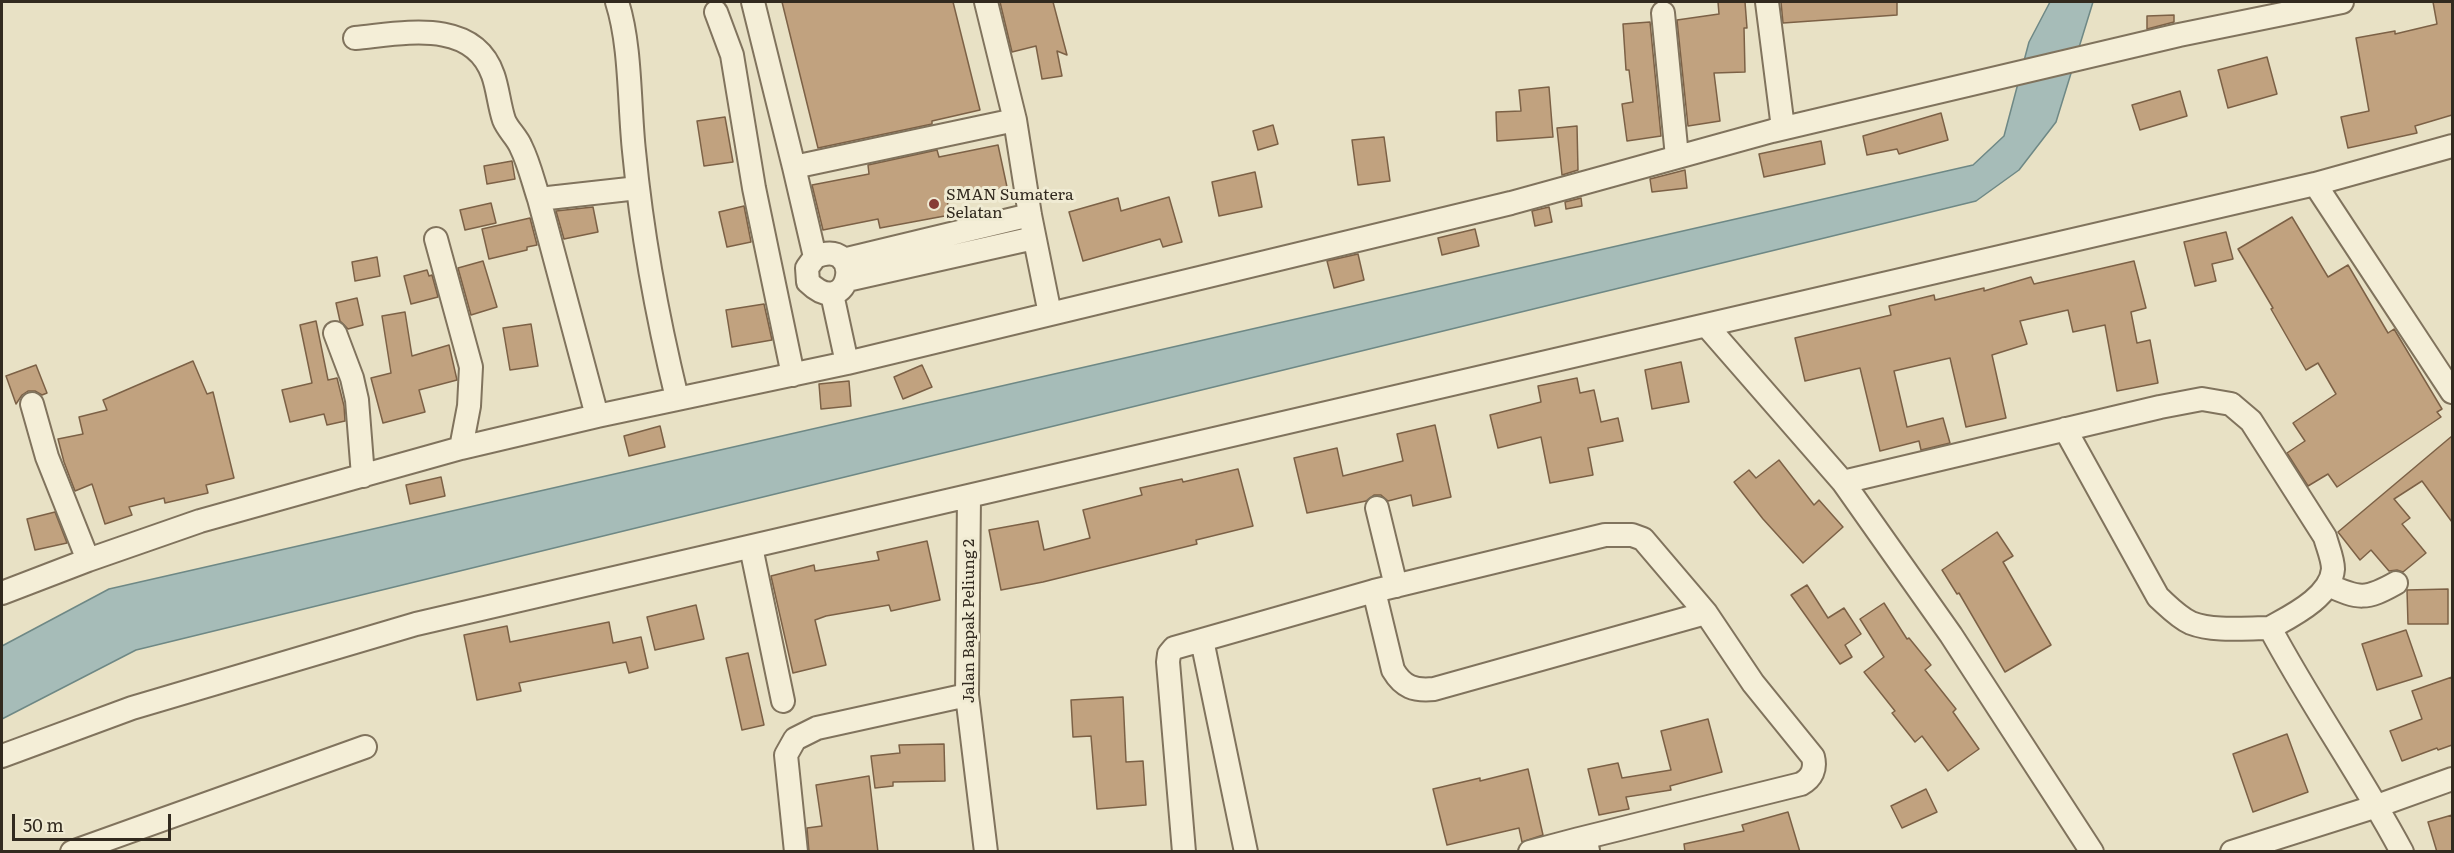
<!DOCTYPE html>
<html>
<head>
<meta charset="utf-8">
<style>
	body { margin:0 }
	#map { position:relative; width:2454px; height:853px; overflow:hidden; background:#e8e1c5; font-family:Literata,serif }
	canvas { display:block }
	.frame { position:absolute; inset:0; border:3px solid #322a1f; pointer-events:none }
	.scale { position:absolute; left:12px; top:814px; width:159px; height:27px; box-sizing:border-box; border:3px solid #322a1f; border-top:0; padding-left:8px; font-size:18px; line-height:21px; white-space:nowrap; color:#322a1f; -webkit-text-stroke:4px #f0ebd3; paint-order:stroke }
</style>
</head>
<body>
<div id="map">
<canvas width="2454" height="853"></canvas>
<div class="frame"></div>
<div class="scale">50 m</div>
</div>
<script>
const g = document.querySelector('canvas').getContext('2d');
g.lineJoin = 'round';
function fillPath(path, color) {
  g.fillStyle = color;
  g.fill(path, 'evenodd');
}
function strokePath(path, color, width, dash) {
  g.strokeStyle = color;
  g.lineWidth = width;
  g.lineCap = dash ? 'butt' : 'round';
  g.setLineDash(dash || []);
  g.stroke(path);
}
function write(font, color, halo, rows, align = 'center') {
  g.font = font + ' Literata,serif';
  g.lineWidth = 6;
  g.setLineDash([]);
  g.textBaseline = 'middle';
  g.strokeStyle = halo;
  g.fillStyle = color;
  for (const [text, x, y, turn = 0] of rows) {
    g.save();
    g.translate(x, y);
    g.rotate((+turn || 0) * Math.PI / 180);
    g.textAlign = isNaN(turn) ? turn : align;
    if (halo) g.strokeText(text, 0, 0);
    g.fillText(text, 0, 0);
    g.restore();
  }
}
const water = new Path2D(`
	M 2050,2 L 2093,2 L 2056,122 L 2019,170 L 1976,201 L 136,650 L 2,719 L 2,646 L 109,589 L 1973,165 L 2004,136 L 2029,42 Z`);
fillPath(water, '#a6bcb8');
strokePath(water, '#6e8885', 1.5);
const building = new Path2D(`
	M 782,2 L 953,2 L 980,110 L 932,121 L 932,124 L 818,148 Z
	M 1000,2 L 1053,2 L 1067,55 L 1057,51 L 1062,76 L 1042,79 L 1036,46 L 1012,52 Z
	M 1718,2 L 1745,2 L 1747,28 L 1744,28 L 1745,72 L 1714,73 L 1720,121 L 1688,126 L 1677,20 L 1719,14 Z
	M 1781,2 L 1897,2 L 1897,15 L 1783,23 Z
	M 2433,2 L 2452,2 L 2452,115 L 2415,126 L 2417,133 L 2348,148 L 2341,117 L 2369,111 L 2356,38 L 2395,31 L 2395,34 L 2437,24 Z
	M 2174,15 L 2174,22 L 2147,29 L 2147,16 Z
	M 1650,22 L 1661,136 L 1627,141 L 1622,104 L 1633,102 L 1629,70 L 1626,70 L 1623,24 Z
	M 2267,57 L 2277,94 L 2228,108 L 2218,70 Z
	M 1549,87 L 1553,137 L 1497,141 L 1496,112 L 1521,111 L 1519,90 Z
	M 2180,91 L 2187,116 L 2140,130 L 2132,105 Z
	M 1941,113 L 1948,140 L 1899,154 L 1897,149 L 1867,155 L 1863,136 Z
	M 725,117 L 733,162 L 704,166 L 697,121 Z
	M 1273,125 L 1278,144 L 1258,150 L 1253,131 Z
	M 1577,126 L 1578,170 L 1562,175 L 1557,128 Z
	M 1384,137 L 1390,181 L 1358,185 L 1352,140 Z
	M 1821,141 L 1825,164 L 1764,177 L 1759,154 Z
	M 998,145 L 1007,187 L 947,200 L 950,215 L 880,228 L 878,219 L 823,230 L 812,185 L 869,174 L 868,165 L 937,150 L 939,157 Z
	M 512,161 L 515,179 L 487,184 L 484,166 Z
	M 1685,170 L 1687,188 L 1652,192 L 1650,179 Z
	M 1255,172 L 1262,207 L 1219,216 L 1212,182 Z
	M 1169,197 L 1182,242 L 1163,247 L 1160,239 L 1083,261 L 1069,212 L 1118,198 L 1121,211 Z
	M 1581,198 L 1582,206 L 1566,209 L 1565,202 Z
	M 491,203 L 496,223 L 465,230 L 460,210 Z
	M 744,206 L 751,242 L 727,247 L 719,212 Z
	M 593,207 L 598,232 L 564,239 L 556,211 Z
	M 1549,207 L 1552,222 L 1535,226 L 1532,211 Z
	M 2292,217 L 2328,277 L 2348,265 L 2388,333 L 2394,329 L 2442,409 L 2437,412 L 2441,417 L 2337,487 L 2328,474 L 2308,486 L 2287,453 L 2305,441 L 2293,423 L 2336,394 L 2318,363 L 2306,370 L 2271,309 L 2273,308 L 2238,249 Z
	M 530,218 L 537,245 L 527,247 L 527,250 L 489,259 L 482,229 Z
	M 1475,229 L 1479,246 L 1442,255 L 1438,238 Z
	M 2226,232 L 2233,259 L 2212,264 L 2216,281 L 2195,286 L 2184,242 Z
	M 1358,254 L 1364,280 L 1334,288 L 1327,261 Z
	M 377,257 L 380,276 L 355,281 L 352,262 Z
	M 483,261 L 497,307 L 471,315 L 458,268 Z
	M 2134,261 L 2146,308 L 2131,312 L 2137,343 L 2150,340 L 2158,383 L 2117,391 L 2105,325 L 2073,332 L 2068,310 L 2020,321 L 2027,344 L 1992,355 L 2006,418 L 1966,427 L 1950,358 L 1894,371 L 1907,427 L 1943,418 L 1950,443 L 1921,450 L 1919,441 L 1880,451 L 1860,368 L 1805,381 L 1795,338 L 1891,315 L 1889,306 L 1934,295 L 1935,300 L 1984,288 L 1984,291 L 2031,277 L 2034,284 Z
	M 427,270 L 429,276 L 432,275 L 438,297 L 411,304 L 404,276 Z
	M 357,298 L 363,325 L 348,329 L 340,321 L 336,303 Z
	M 764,304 L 772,340 L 732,347 L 726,310 Z
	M 405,312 L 412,356 L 449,345 L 457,380 L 419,390 L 425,412 L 383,423 L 371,378 L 391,373 L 382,316 Z
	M 316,321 L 328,380 L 337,378 L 344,406 L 345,421 L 327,425 L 324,414 L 290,422 L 282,390 L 312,383 L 300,325 Z
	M 531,324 L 538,366 L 510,370 L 503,328 Z
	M 193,361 L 207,394 L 213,392 L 234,478 L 206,485 L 208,493 L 165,503 L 164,498 L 129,507 L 132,515 L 105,524 L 92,484 L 75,491 L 64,462 L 58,439 L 83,434 L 79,417 L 107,410 L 103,400 Z
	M 1681,362 L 1689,402 L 1652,409 L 1645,370 Z
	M 36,365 L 47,393 L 42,395 L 35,391 L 28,391 L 22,395 L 16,404 L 6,376 Z
	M 922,365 L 932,387 L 903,399 L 894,377 Z
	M 1577,378 L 1580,393 L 1594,390 L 1601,422 L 1618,418 L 1623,441 L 1588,448 L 1593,475 L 1550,483 L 1541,437 L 1498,448 L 1490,415 L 1541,402 L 1538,386 Z
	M 849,381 L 851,406 L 821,409 L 819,384 Z
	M 1435,425 L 1451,497 L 1413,506 L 1411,495 L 1388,501 L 1381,495 L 1374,495 L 1366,501 L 1307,513 L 1294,458 L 1337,448 L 1343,476 L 1403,461 L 1397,434 Z
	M 660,426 L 665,447 L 629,456 L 624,436 Z
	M 2452,436 L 2452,522 L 2422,481 L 2394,499 L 2410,518 L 2402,524 L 2426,553 L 2403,572 L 2397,570 L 2389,571 L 2371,550 L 2360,560 L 2338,532 Z
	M 1779,460 L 1814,505 L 1819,500 L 1843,527 L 1803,563 L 1763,519 L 1734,482 L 1749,470 L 1756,478 Z
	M 1238,469 L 1253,526 L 1196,540 L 1197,544 L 1043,582 L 1001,590 L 989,530 L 1038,521 L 1044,550 L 1090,538 L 1083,510 L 1142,495 L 1140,488 L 1182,479 L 1183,482 Z
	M 441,477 L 445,496 L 410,504 L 406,485 Z
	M 55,512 L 67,543 L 35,550 L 27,519 Z
	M 1997,532 L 2013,556 L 2003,562 L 2051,645 L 2005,672 L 1959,593 L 1957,594 L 1942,570 Z
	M 927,541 L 940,600 L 891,611 L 889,605 L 826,616 L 815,620 L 826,665 L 793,673 L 771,576 L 814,565 L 815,571 L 879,560 L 877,552 Z
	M 1807,585 L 1828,618 L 1844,608 L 1861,634 L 1845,645 L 1852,657 L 1840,664 L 1791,595 Z
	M 2448,589 L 2448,624 L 2408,624 L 2407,590 Z
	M 1884,603 L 1907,639 L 1909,638 L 1931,665 L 1925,670 L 1956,709 L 1953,712 L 1979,749 L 1948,771 L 1922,736 L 1915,742 L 1892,713 L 1895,711 L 1864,672 L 1884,657 L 1860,619 Z
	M 696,605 L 704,639 L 655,650 L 647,617 Z
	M 609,622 L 613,643 L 641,637 L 648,668 L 629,673 L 626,662 L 519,683 L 521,691 L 477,700 L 464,635 L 507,626 L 510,642 Z
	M 2406,630 L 2422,676 L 2377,690 L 2362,644 Z
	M 748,653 L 764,725 L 742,730 L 726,658 Z
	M 2452,677 L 2452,745 L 2438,750 L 2437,748 L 2402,761 L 2390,731 L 2422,719 L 2412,691 Z
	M 1123,697 L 1126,762 L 1143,761 L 1146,805 L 1097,809 L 1091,736 L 1073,737 L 1071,700 Z
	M 1708,719 L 1722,772 L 1670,786 L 1671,790 L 1626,797 L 1629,809 L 1599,815 L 1588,769 L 1618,763 L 1622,778 L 1671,770 L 1661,731 Z
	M 2287,734 L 2308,792 L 2253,812 L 2233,754 Z
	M 944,744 L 945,781 L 893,782 L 893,786 L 875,788 L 871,756 L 900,753 L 899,745 Z
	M 1528,769 L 1543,835 L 1522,842 L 1519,828 L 1447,845 L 1433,789 L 1480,778 L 1480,781 Z
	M 869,776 L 878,852 L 809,852 L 807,828 L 822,826 L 816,785 Z
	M 1926,789 L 1937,812 L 1902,828 L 1891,806 Z
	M 1788,812 L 1800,852 L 1685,852 L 1684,844 L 1744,831 L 1742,825 Z
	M 2452,815 L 2452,852 L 2437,852 L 2428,822 Z`);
fillPath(building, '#c1a27f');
strokePath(building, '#7c6146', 1.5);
const minor = new Path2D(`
	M 617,2 C 631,45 629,105 634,151 C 642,235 657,316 677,398
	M 753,2 L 794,167
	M 986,2 L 1015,120
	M 1767,2 L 1783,128
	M 716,12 L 732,55 L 754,188 L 793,375
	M 1663,13 L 1677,157
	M 355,38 C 401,34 473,17 493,75 C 498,89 499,105 504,120 C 508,130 517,137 521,147 C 529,163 533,181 539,199
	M 2315,184 L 2452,392
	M 436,239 L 471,367 L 469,406 L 461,448
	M 815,257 C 866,236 851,324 808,282 L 807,268 L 815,257 L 794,167 L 1015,120 L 1030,215 L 1050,314
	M 843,260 L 1030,215
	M 847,280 L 1034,238
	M 832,294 L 847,363
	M 1706,325 L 1843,482 L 1951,635 L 2092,852
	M 335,333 L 352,378 L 357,400 L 363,476
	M 32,404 L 47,457 L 88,560
	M 597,416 L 539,199 L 638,188
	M 2065,429 L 2158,597 C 2168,606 2178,617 2191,623 C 2214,632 2246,628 2270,628
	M 1843,482 L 2160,407 L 2202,399 L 2231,404 L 2251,421 L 2325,537 C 2328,548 2333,559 2333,569 C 2331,597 2291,616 2270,628 C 2311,705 2361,775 2402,852
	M 969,497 L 967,695 L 986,852
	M 1377,508 L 1396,586
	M 751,547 L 783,701
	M 2328,585 C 2359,599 2366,600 2396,583
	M 1374,591 L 1393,670 C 1403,687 1414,691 1434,689 L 1706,613
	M 2,593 L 88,560 L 200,521 L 461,448 L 597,416 L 847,363 L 1511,203 L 1772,131 L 2179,35 L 2342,2
	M 1202,640 L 1246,852
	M 2,756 L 132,708 L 416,624 L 2315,184 L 2452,146
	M 72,852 L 365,747
	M 796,852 L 786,755 L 795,739 L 817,728 L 967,695
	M 1184,852 L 1168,662 L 1169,654 L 1174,648 L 1374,591 L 1605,535 L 1632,535 L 1643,539 L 1706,613 L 1753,683 L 1813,757 C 1816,769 1812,778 1801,784 L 1579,839
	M 1530,852 L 1579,839 L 1588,850
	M 2232,852 L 2377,806 L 2452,779`);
strokePath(minor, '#80735d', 26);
strokePath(minor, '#f4eed7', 22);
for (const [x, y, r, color] of [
	[934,204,6,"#873d35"]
]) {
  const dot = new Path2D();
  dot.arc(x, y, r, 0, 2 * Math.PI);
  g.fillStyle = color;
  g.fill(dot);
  strokePath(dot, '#f0ebd3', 2);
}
write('16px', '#322a1f', '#f0ebd3', [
	["SMAN Sumatera",946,195],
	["Selatan",946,213]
], 'left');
write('16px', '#322a1f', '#f0ebd3', [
	["Jalan Bapak Peliung 2",969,621,-90]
]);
</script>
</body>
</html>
